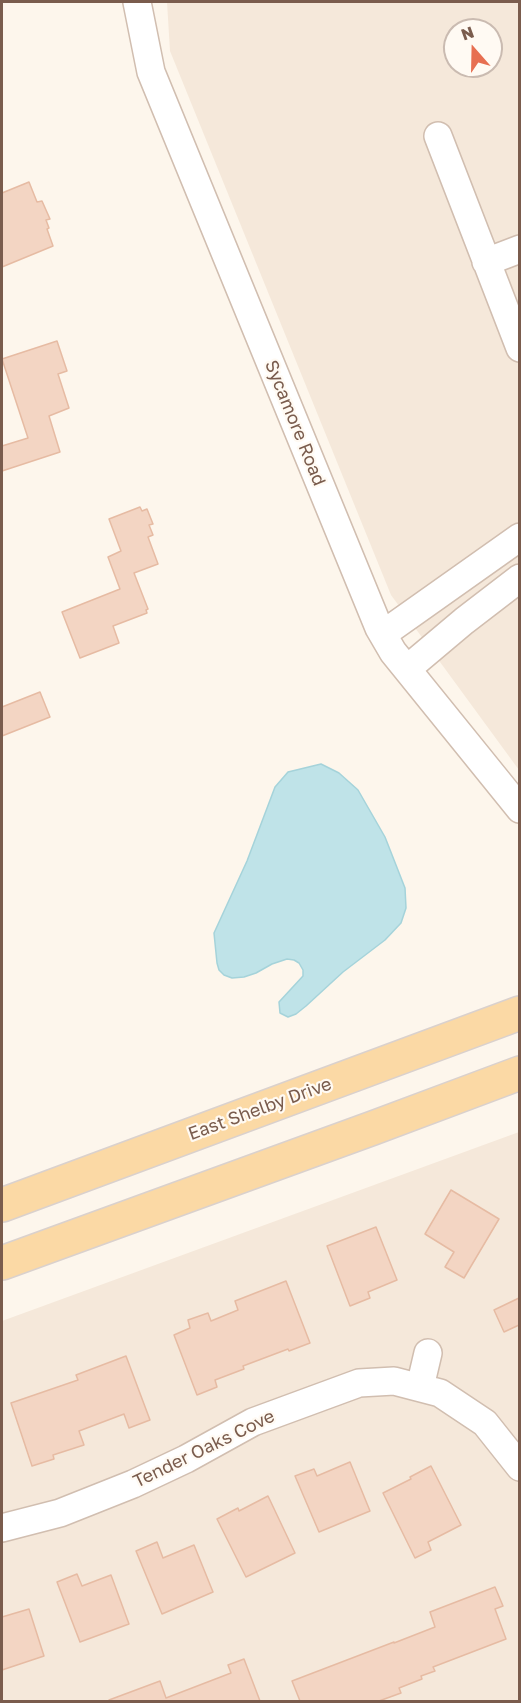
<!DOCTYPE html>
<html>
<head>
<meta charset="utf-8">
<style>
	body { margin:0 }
	#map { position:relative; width:521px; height:1703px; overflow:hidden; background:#fdf6ec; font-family:"Golos Text",sans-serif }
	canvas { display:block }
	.frame { position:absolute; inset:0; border:3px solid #7a5c4d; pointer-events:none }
	.north { position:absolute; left:443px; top:18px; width:60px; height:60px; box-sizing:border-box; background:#fffaf3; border:2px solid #cabbb1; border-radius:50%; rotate:340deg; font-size:16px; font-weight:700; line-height:24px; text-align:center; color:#7a5c4d }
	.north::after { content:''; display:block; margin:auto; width:21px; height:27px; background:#e76f51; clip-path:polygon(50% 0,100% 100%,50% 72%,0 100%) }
</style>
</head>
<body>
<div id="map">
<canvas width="521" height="1703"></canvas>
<div class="frame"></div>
<div class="north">N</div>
</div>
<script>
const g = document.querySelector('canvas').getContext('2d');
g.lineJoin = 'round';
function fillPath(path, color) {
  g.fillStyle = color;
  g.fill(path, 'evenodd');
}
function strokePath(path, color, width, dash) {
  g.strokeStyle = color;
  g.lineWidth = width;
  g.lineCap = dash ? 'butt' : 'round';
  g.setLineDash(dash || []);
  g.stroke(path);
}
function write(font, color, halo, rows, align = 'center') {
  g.font = font + ' "Golos Text",sans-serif';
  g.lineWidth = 4.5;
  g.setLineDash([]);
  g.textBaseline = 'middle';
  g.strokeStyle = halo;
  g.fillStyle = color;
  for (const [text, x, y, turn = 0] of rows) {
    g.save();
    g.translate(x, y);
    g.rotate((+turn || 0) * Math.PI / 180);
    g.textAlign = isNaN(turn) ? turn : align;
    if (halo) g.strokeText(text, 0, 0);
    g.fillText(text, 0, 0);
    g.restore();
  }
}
fillPath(new Path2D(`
	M 167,2 L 519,2 L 519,770 L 391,595 L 170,51 ZM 455,30 L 491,30 L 491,66 L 455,66 Z
	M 519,1132 L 519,1701 L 2,1701 L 2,1321 Z`), '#f5e8da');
const water = new Path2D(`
	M 321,764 L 339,773 L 358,790 L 385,837 L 405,888 L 406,908 L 401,923 L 385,940 L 343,972 L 306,1006 L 296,1014 L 288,1017 L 280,1013 L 279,1002 L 303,976 L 303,970 L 299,963 L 294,960 L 287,959 L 272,964 L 256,973 L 244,977 L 232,978 L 224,975 L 219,970 L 217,963 L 214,933 L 247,861 L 275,787 L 288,772 Z`);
fillPath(water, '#bfe3e8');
strokePath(water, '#a5d3da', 1.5);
const building = new Path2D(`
	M 29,182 L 37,202 L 42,201 L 50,219 L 46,220 L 49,228 L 47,229 L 53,246 L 2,267 L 2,193 Z
	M 57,341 L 67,371 L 58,374 L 69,408 L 49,416 L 60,452 L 2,471 L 2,446 L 28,438 L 2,359 Z
	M 140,507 L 142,511 L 147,509 L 153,524 L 149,525 L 153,535 L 148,537 L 158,564 L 134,573 L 148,609 L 146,610 L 147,613 L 113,626 L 119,643 L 80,658 L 62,612 L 120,589 L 108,557 L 121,551 L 109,519 Z
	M 40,692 L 50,717 L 2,736 L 2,707 Z
	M 451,1190 L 499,1219 L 464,1278 L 445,1267 L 454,1252 L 425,1234 Z
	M 376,1227 L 397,1280 L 368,1292 L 370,1298 L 350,1306 L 327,1246 Z
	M 286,1281 L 310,1343 L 289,1351 L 288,1349 L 243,1366 L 244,1369 L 215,1380 L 217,1387 L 197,1395 L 174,1335 L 190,1328 L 188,1320 L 208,1313 L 211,1321 L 238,1310 L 235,1301 Z
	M 519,1298 L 519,1325 L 504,1332 L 494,1310 Z
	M 126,1356 L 150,1420 L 129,1428 L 124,1414 L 79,1431 L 84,1445 L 53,1455 L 54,1459 L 32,1466 L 11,1403 L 78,1380 L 76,1375 Z
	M 350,1462 L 370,1511 L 319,1532 L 295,1476 L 314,1469 L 317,1476 Z
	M 431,1466 L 461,1525 L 428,1542 L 431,1550 L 415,1558 L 383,1493 L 411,1479 L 410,1477 Z
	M 268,1496 L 295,1553 L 246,1577 L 217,1519 L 238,1508 L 239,1511 Z
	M 157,1542 L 163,1558 L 194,1545 L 213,1592 L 162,1614 L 136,1551 Z
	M 77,1574 L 82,1586 L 111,1575 L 129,1624 L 80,1642 L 57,1582 Z
	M 495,1587 L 503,1606 L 495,1609 L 506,1639 L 433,1667 L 435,1671 L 421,1676 L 422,1679 L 399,1688 L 401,1693 L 379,1701 L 300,1701 L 292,1681 L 394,1642 L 394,1643 L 435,1627 L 430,1612 Z
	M 29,1609 L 44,1656 L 2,1670 L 2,1617 Z
	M 244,1659 L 260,1701 L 110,1701 L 109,1700 L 160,1681 L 166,1698 L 231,1673 L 228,1665 Z`);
fillPath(building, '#f3d5c3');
strokePath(building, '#e6bba3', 1.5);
const minor = new Path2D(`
	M 137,2 L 151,72 L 379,628 L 393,652 L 520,809
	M 438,136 L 520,348
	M 486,262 L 520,249
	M 383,634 L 520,537
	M 407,669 L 464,621 L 520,578
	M 420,1387 L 428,1353
	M 2,1528 L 60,1513 L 133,1484 L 186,1459 L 253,1422 L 359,1383 L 394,1381 L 440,1393 L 485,1423 L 520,1467`);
const major = new Path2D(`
	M 2,1205 L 520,1013
	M 2,1263 L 373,1128 L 520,1073`);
strokePath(minor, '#d1beb0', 30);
strokePath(major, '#dad1cd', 36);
strokePath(minor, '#fff', 27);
strokePath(major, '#fbd9a5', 33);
write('18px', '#7a5c4d', '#fffaf3', [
	["Sycamore Road",295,423,68],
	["East Shelby Drive",260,1109,-20],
	["Tender Oaks Cove",204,1449,-26]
]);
</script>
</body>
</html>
